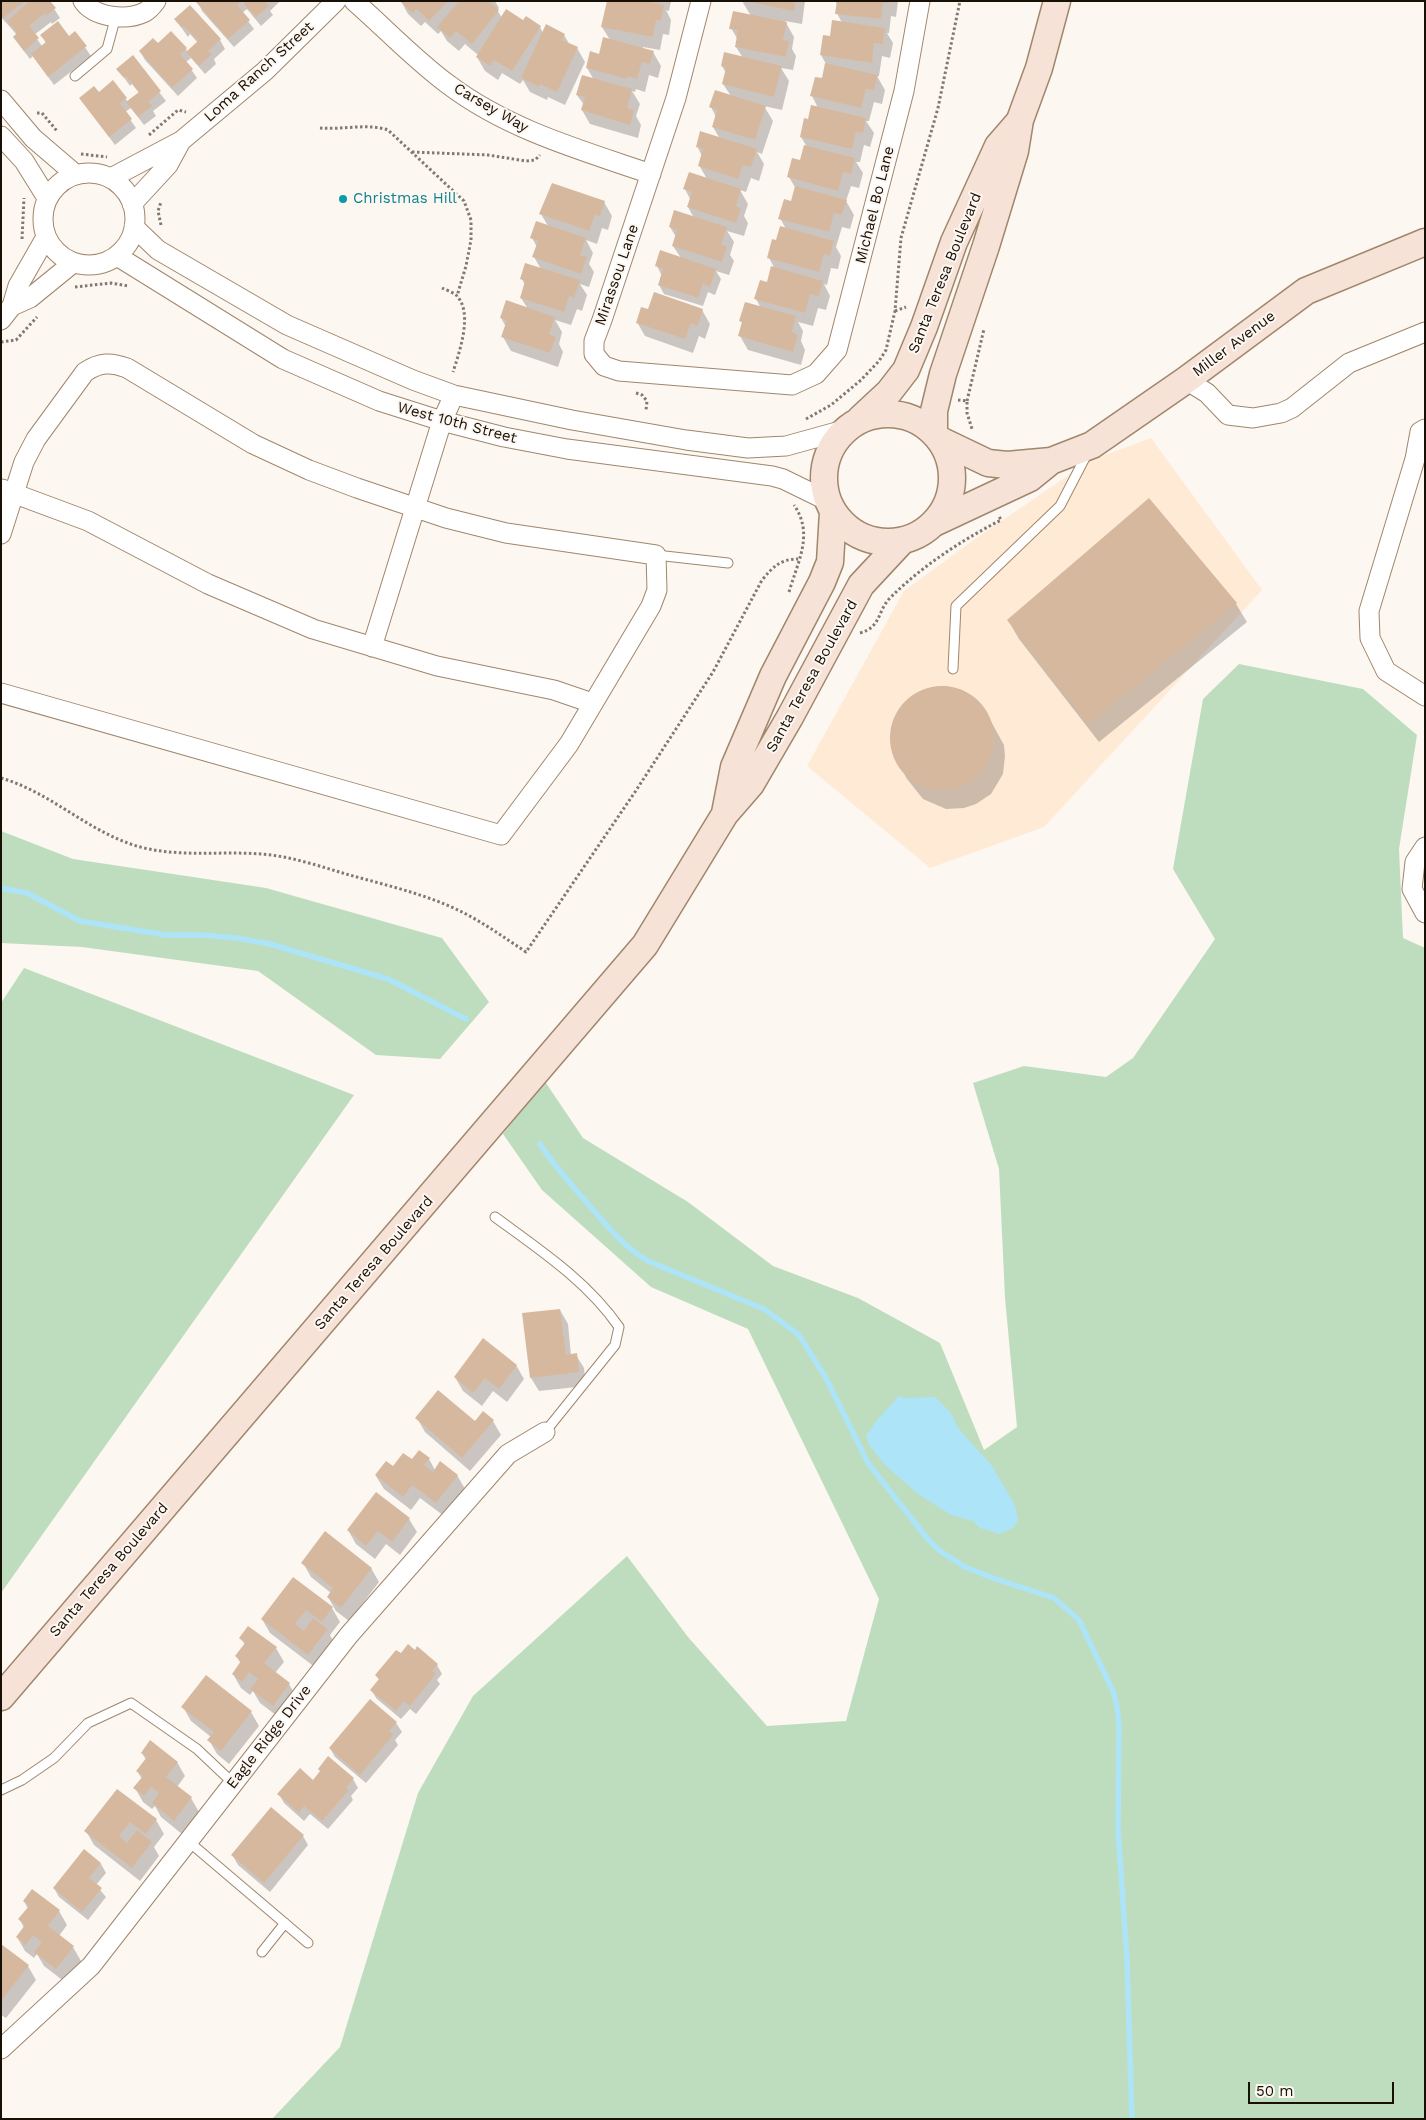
<!DOCTYPE html>
<html>
<head>
<meta charset="utf-8">
<style>
	body { margin:0 }
	#map { position:relative; width:1426px; height:2120px; overflow:hidden; background:#fdf7f1; font-family:"Work Sans",sans-serif }
	canvas { display:block }
	.frame { position:absolute; inset:0; border:2px solid #180f05; pointer-events:none }
	.scale { position:absolute; left:1248px; top:2082px; width:146px; height:22px; box-sizing:border-box; border:2px solid #180f05; border-top:0; padding-left:6px; font-size:15px; line-height:18px; white-space:nowrap; color:#180f05; -webkit-text-stroke:4px #fdf7f1; paint-order:stroke }
</style>
</head>
<body>
<div id="map">
<canvas width="1426" height="2120"></canvas>
<div class="frame"></div>
<div class="scale">50 m</div>
</div>
<script>
const g = document.querySelector('canvas').getContext('2d');
g.lineJoin = 'round';
function fillPath(path, color) {
  g.fillStyle = color;
  g.fill(path, 'evenodd');
}
function strokePath(path, color, width, dash) {
  g.strokeStyle = color;
  g.lineWidth = width;
  g.lineCap = dash ? 'butt' : 'round';
  g.setLineDash(dash || []);
  g.stroke(path);
}
function write(font, color, halo, rows, align = 'center') {
  g.font = font + ' "Work Sans",sans-serif';
  g.lineWidth = 4;
  g.setLineDash([]);
  g.textBaseline = 'middle';
  g.strokeStyle = halo;
  g.fillStyle = color;
  for (const [text, x, y, turn = 0] of rows) {
    g.save();
    g.translate(x, y);
    g.rotate((+turn || 0) * Math.PI / 180);
    g.textAlign = isNaN(turn) ? turn : align;
    if (halo) g.strokeText(text, 0, 0);
    g.fillText(text, 0, 0);
    g.restore();
  }
}
fillPath(new Path2D(`
	M 1151,438 L 1262,590 L 1044,827 L 930,868 L 807,766 L 904,591 L 975,539 L 1091,460 Z`), '#ffead5');
fillPath(new Path2D(`
	M 1239,664 L 1363,689 L 1417,735 L 1399,849 L 1403,938 L 1425,948 L 1425,2119 L 272,2119 L 340,2047 L 418,1793 L 473,1696 L 627,1556 L 688,1637 L 767,1726 L 846,1721 L 879,1599 L 748,1329 L 651,1287 L 542,1190 L 503,1134 L 544,1080 L 583,1138 L 688,1202 L 773,1266 L 858,1298 L 940,1343 L 984,1450 L 1017,1427 L 1005,1298 L 999,1169 L 973,1083 L 1024,1066 L 1106,1077 L 1133,1058 L 1215,939 L 1173,869 L 1203,699 Z
	M 1,831 L 73,859 L 266,888 L 442,938 L 489,1002 L 440,1059 L 376,1055 L 258,971 L 82,947 L 1,943 Z
	M 24,968 L 354,1095 L 1,1593 L 1,1003 Z`), '#beddbe');
fillPath(new Path2D(`
	M 899,1396 L 906,1398 L 935,1397 L 951,1413 L 958,1428 L 992,1466 L 1015,1505 L 1018,1520 L 1014,1527 L 1000,1534 L 980,1528 L 973,1521 L 951,1515 L 918,1494 L 885,1465 L 869,1445 L 866,1436 L 877,1420 Z`), '#ade4f8');
fillPath(new Path2D(`
	M 1,1 L 49,1 L 60,18 L 52,24 L 51,22 L 34,35 L 42,46 L 46,43 L 42,36 L 69,37 L 75,33 L 91,56 L 54,85 L 33,56 L 30,59 L 20,46 L 15,37 L 17,35 L 1,17 Z
	M 198,1 L 243,1 L 244,4 L 247,1 L 280,1 L 270,11 L 273,15 L 261,26 L 247,9 L 242,13 L 254,29 L 234,47 L 202,11 Z
	M 401,1 L 495,1 L 499,8 L 497,10 L 502,18 L 540,27 L 543,33 L 564,35 L 570,45 L 577,48 L 585,62 L 565,105 L 548,97 L 547,100 L 530,92 L 523,80 L 520,84 L 502,73 L 498,80 L 485,71 L 477,57 L 478,55 L 465,44 L 459,51 L 447,41 L 441,31 L 438,34 L 425,22 L 421,26 L 408,14 Z
	M 608,1 L 671,1 L 669,11 L 666,10 L 671,20 L 669,35 L 663,34 L 660,50 L 643,47 L 643,49 L 653,52 L 661,66 L 658,78 L 649,75 L 645,92 L 636,89 L 635,92 L 632,91 L 640,104 L 636,116 L 641,125 L 638,138 L 590,124 L 582,110 L 584,105 L 577,95 L 594,80 L 587,68 L 600,55 L 610,40 L 602,27 Z
	M 742,1 L 805,1 L 802,24 L 785,21 L 794,37 L 792,49 L 796,56 L 793,70 L 781,68 L 789,81 L 782,110 L 764,106 L 773,121 L 762,154 L 757,152 L 764,164 L 759,181 L 751,178 L 746,192 L 740,190 L 748,204 L 744,216 L 748,223 L 744,236 L 727,231 L 734,242 L 730,255 L 734,261 L 729,275 L 716,271 L 721,279 L 715,295 L 708,292 L 703,306 L 664,294 L 659,285 L 662,276 L 657,266 L 681,258 L 673,246 L 676,237 L 670,227 L 694,218 L 688,207 L 690,199 L 685,189 L 707,179 L 699,165 L 702,156 L 697,146 L 720,139 L 713,127 L 716,117 L 711,107 L 731,96 L 723,84 L 726,73 L 722,66 L 743,58 L 736,47 L 738,40 L 731,28 L 751,16 Z
	M 835,1 L 898,1 L 896,17 L 891,16 L 889,33 L 887,33 L 893,43 L 890,58 L 882,56 L 879,76 L 877,76 L 885,90 L 882,104 L 874,102 L 869,121 L 866,121 L 874,133 L 870,147 L 864,145 L 860,162 L 856,162 L 863,173 L 859,188 L 851,186 L 846,201 L 854,215 L 850,229 L 842,227 L 836,247 L 841,256 L 838,269 L 831,268 L 827,285 L 824,284 L 830,296 L 826,310 L 818,308 L 813,326 L 798,322 L 803,331 L 801,341 L 805,350 L 801,365 L 748,350 L 740,336 L 743,325 L 741,321 L 761,308 L 756,299 L 768,284 L 775,269 L 769,258 L 786,229 L 780,218 L 792,203 L 796,189 L 789,177 L 801,161 L 807,147 L 801,137 L 818,108 L 812,96 L 823,80 L 826,64 L 821,55 L 842,23 L 837,13 L 838,6 Z
	M 176,20 L 220,40 L 225,49 L 214,59 L 216,64 L 205,74 L 191,58 L 186,62 L 197,78 L 178,96 L 145,60 L 140,51 L 158,45 L 186,49 L 188,53 L 198,43 L 190,34 L 188,37 Z
	M 132,57 L 166,101 L 153,111 L 156,116 L 144,125 L 131,108 L 125,112 L 136,128 L 115,145 L 80,98 L 99,93 L 113,82 L 128,102 L 139,93 L 132,84 L 130,86 L 118,69 Z
	M 604,202 L 612,216 L 608,230 L 602,228 L 597,244 L 586,240 L 593,253 L 589,264 L 594,272 L 589,287 L 580,284 L 587,295 L 582,311 L 577,309 L 571,325 L 555,320 L 562,332 L 559,344 L 563,352 L 558,367 L 511,351 L 503,337 L 506,327 L 501,318 L 528,309 L 521,298 L 525,285 L 522,279 L 541,269 L 534,257 L 537,247 L 532,238 L 548,226 L 541,214 Z
	M 702,310 L 710,324 L 705,339 L 699,336 L 693,353 L 645,336 L 637,322 L 649,311 Z
	M 1236,604 L 1247,622 L 1099,742 L 1019,639 L 1008,620 Z
	M 945,686 L 962,690 L 970,695 L 983,707 L 1004,745 L 1005,756 L 1003,774 L 991,794 L 976,804 L 964,808 L 946,809 L 923,799 L 907,779 L 896,759 L 891,734 L 894,721 L 902,705 L 916,694 L 933,687 Z
	M 560,1310 L 568,1324 L 571,1355 L 576,1355 L 584,1368 L 586,1386 L 539,1391 L 531,1378 Z
	M 516,1365 L 524,1379 L 507,1402 L 493,1391 L 482,1406 L 463,1391 L 455,1377 Z
	M 483,1413 L 493,1421 L 501,1435 L 470,1471 L 425,1432 L 417,1418 L 475,1423 Z
	M 429,1459 L 435,1470 L 457,1475 L 465,1489 L 444,1516 L 420,1498 L 411,1510 L 384,1489 L 376,1476 L 412,1461 Z
	M 409,1519 L 417,1532 L 400,1555 L 386,1544 L 375,1559 L 356,1544 L 348,1530 Z
	M 303,1563 L 371,1568 L 379,1582 L 349,1621 L 336,1611 L 328,1597 L 331,1593 L 311,1577 Z
	M 293,1578 L 332,1608 L 340,1622 L 330,1635 L 335,1644 L 316,1668 L 270,1633 L 262,1619 Z
	M 241,1638 L 276,1648 L 284,1662 L 275,1673 L 289,1684 L 297,1698 L 281,1719 L 260,1703 L 253,1691 L 250,1695 L 241,1688 L 233,1674 L 241,1664 L 236,1656 L 245,1645 Z
	M 401,1655 L 437,1665 L 442,1674 L 437,1680 L 440,1684 L 416,1714 L 410,1709 L 401,1719 L 377,1699 L 371,1690 L 379,1680 L 376,1675 Z
	M 370,1701 L 396,1723 L 402,1732 L 395,1740 L 398,1745 L 366,1783 L 335,1757 L 330,1748 Z
	M 183,1707 L 251,1712 L 259,1726 L 229,1764 L 217,1754 L 209,1740 L 211,1737 L 191,1721 Z
	M 142,1753 L 177,1762 L 185,1776 L 177,1787 L 191,1798 L 199,1812 L 182,1834 L 161,1817 L 155,1806 L 152,1809 L 143,1802 L 135,1788 L 142,1779 L 137,1771 L 146,1760 Z
	M 353,1779 L 358,1788 L 351,1796 L 353,1800 L 328,1829 L 310,1814 L 304,1821 L 284,1803 L 279,1794 Z
	M 117,1790 L 156,1820 L 164,1834 L 154,1847 L 159,1856 L 140,1881 L 94,1845 L 86,1831 Z
	M 272,1809 L 303,1836 L 308,1845 L 270,1892 L 238,1865 L 233,1856 Z
	M 84,1851 L 101,1864 L 106,1873 L 96,1885 L 106,1897 L 88,1920 L 59,1897 L 54,1888 Z
	M 24,1901 L 59,1911 L 67,1925 L 59,1936 L 73,1947 L 81,1961 L 65,1982 L 44,1966 L 37,1954 L 34,1958 L 25,1951 L 17,1937 L 24,1928 L 20,1920 L 28,1909 Z
	M 1,1945 L 28,1966 L 36,1980 L 6,2018 L 1,2015 Z`), '#0003');
strokePath(new Path2D(`
	M 1,888 L 27,893 L 80,921 L 166,935 L 202,935 L 236,938 L 270,944 L 388,979 L 466,1019
	M 540,1144 C 554,1166 572,1185 589,1205 C 607,1226 624,1247 648,1261 L 764,1309 L 799,1335 L 826,1378 L 868,1463 L 926,1537 L 940,1551 L 965,1567 L 990,1577 L 1054,1598 L 1079,1620 L 1113,1691 L 1117,1706 L 1119,1727 L 1118,1829 L 1127,1960 L 1132,2119`), '#ade4f8', 5.5);
fillPath(new Path2D(`
	M 1,1 L 25,1 L 3,18 L 1,16 Z
	M 30,1 L 50,1 L 56,8 L 46,16 L 45,13 L 29,26 L 39,38 L 24,51 L 13,37 L 17,33 L 7,21 Z
	M 195,1 L 241,1 L 237,5 L 250,20 L 228,39 Z
	M 245,1 L 265,1 L 269,6 L 256,17 L 243,3 Z
	M 400,1 L 448,1 L 429,21 L 417,9 L 412,13 Z
	M 459,1 L 488,1 L 499,10 L 472,44 L 456,31 L 450,38 L 437,27 Z
	M 607,1 L 646,1 L 664,5 L 661,21 L 656,20 L 653,37 L 601,27 Z
	M 745,1 L 796,1 L 794,11 Z
	M 837,1 L 889,1 L 889,3 L 883,3 L 881,19 L 835,14 Z
	M 190,5 L 221,39 L 208,51 L 212,54 L 199,66 L 186,52 L 198,41 L 184,26 L 182,28 L 174,19 Z
	M 506,9 L 523,20 L 526,16 L 541,26 L 512,71 L 494,60 L 490,66 L 476,57 Z
	M 733,11 L 787,22 L 783,40 L 789,41 L 786,57 L 735,47 L 738,30 L 729,29 Z
	M 832,20 L 885,28 L 883,44 L 874,43 L 872,63 L 820,55 L 823,35 L 830,36 Z
	M 58,21 L 69,36 L 75,31 L 87,46 L 48,77 L 31,54 L 46,42 L 40,35 Z
	M 546,24 L 565,34 L 562,40 L 578,47 L 557,92 L 540,84 L 539,87 L 521,78 Z
	M 171,31 L 187,48 L 180,54 L 193,69 L 172,88 L 139,51 L 153,38 L 158,43 Z
	M 603,37 L 654,51 L 650,64 L 642,62 L 637,79 L 628,76 L 627,79 L 586,68 L 590,51 L 599,54 Z
	M 724,52 L 782,66 L 774,97 L 722,84 L 726,68 L 721,66 Z
	M 133,55 L 161,91 L 148,102 L 152,106 L 138,117 L 126,102 L 139,92 L 126,76 L 124,78 L 116,69 Z
	M 825,63 L 878,75 L 874,90 L 866,89 L 861,108 L 810,96 L 815,77 L 822,78 Z
	M 582,75 L 632,89 L 627,108 L 634,110 L 630,125 L 581,110 L 585,97 L 576,95 Z
	M 113,80 L 127,98 L 120,103 L 132,119 L 109,137 L 79,98 L 94,86 L 99,92 Z
	M 715,90 L 766,106 L 755,140 L 712,127 L 717,110 L 709,107 Z
	M 811,105 L 866,118 L 863,133 L 856,132 L 852,149 L 800,137 L 804,118 L 808,119 Z
	M 700,131 L 757,149 L 751,167 L 743,165 L 738,179 L 698,166 L 703,149 L 696,147 Z
	M 804,145 L 855,158 L 851,174 L 843,172 L 838,191 L 787,177 L 792,158 L 800,160 Z
	M 689,172 L 741,189 L 736,206 L 741,208 L 736,223 L 687,207 L 692,192 L 683,189 Z
	M 552,183 L 605,201 L 600,216 L 595,215 L 589,231 L 539,214 Z
	M 795,186 L 847,200 L 842,215 L 834,213 L 829,232 L 778,219 L 784,199 L 791,201 Z
	M 674,210 L 727,227 L 721,245 L 727,246 L 722,262 L 672,246 L 677,230 L 669,227 Z
	M 536,221 L 586,238 L 580,255 L 587,257 L 581,274 L 532,257 L 538,241 L 530,238 Z
	M 780,226 L 834,241 L 830,256 L 824,254 L 819,272 L 767,258 L 772,239 L 776,240 Z
	M 660,250 L 716,269 L 710,287 L 703,284 L 698,298 L 658,285 L 663,269 L 655,266 Z
	M 525,263 L 580,280 L 574,298 L 569,296 L 564,312 L 520,298 L 525,281 L 520,279 Z
	M 771,266 L 823,281 L 819,296 L 810,294 L 805,313 L 754,299 L 760,280 L 767,282 Z
	M 654,292 L 703,309 L 698,326 L 691,323 L 685,339 L 636,323 L 641,307 L 648,309 Z
	M 506,300 L 555,317 L 549,334 L 556,337 L 550,353 L 501,337 L 507,320 L 500,318 Z
	M 745,302 L 796,316 L 792,332 L 798,335 L 793,352 L 738,336 L 742,322 L 739,321 Z
	M 1149,498 L 1237,603 L 1088,724 L 1007,620 Z
	M890 738a52 52 0 1 1 104 0a52 52 0 1 1-104 0Z
	M 560,1309 L 566,1355 L 577,1353 L 579,1372 L 530,1378 L 522,1313 Z
	M 483,1338 L 517,1365 L 499,1389 L 485,1378 L 473,1393 L 454,1377 Z
	M 438,1390 L 475,1421 L 483,1411 L 494,1420 L 462,1458 L 415,1418 Z
	M 419,1450 L 430,1458 L 424,1465 L 433,1472 L 440,1461 L 458,1475 L 436,1503 L 412,1485 L 403,1497 L 375,1475 L 386,1461 L 393,1466 L 403,1453 L 412,1459 Z
	M 376,1492 L 410,1518 L 392,1542 L 378,1531 L 366,1546 L 347,1530 Z
	M 325,1531 L 372,1568 L 341,1608 L 327,1597 L 333,1588 L 301,1563 Z
	M 293,1577 L 333,1607 L 322,1622 L 306,1610 L 295,1624 L 304,1631 L 313,1618 L 328,1629 L 308,1655 L 261,1619 Z
	M 248,1626 L 277,1647 L 264,1663 L 290,1683 L 273,1706 L 250,1689 L 258,1679 L 249,1672 L 242,1682 L 232,1674 L 241,1661 L 235,1656 L 245,1643 L 239,1638 Z
	M 408,1644 L 415,1650 L 417,1646 L 438,1664 L 432,1671 L 436,1674 L 410,1706 L 404,1701 L 396,1711 L 370,1690 L 379,1679 L 375,1675 L 396,1650 L 401,1653 Z
	M 206,1675 L 252,1711 L 221,1751 L 207,1740 L 214,1732 L 181,1707 Z
	M 370,1699 L 397,1722 L 389,1731 L 393,1735 L 360,1775 L 329,1748 Z
	M 150,1740 L 178,1762 L 166,1777 L 192,1797 L 174,1821 L 152,1803 L 159,1793 L 151,1787 L 144,1796 L 133,1788 L 143,1776 L 136,1771 L 147,1757 L 141,1753 Z
	M 328,1756 L 354,1778 L 346,1788 L 349,1790 L 322,1821 L 304,1806 L 299,1813 L 277,1794 L 300,1768 L 313,1780 L 320,1771 L 318,1769 Z
	M 117,1789 L 157,1819 L 146,1834 L 130,1822 L 119,1836 L 127,1843 L 137,1830 L 152,1842 L 132,1868 L 84,1831 Z
	M 271,1807 L 304,1835 L 264,1883 L 231,1855 Z
	M 84,1849 L 101,1863 L 89,1878 L 102,1888 L 82,1912 L 53,1888 Z
	M 32,1889 L 60,1910 L 48,1926 L 74,1946 L 56,1969 L 34,1952 L 42,1942 L 33,1935 L 26,1945 L 16,1937 L 25,1925 L 18,1919 L 29,1906 L 23,1901 Z
	M 1,1944 L 29,1965 L 1,2001 Z`), '#d6b89e');
const lane = new Path2D(`
	M 75,76 L 107,49 L 116,16
	M 656,555 L 728,563
	M 953,669 L 956,606 L 1060,506 L 1088,452
	M 495,1217 C 540,1250 587,1281 619,1327 L 615,1345 L 545,1432
	M 1,1790 L 22,1780 L 54,1758 L 88,1723 L 131,1703 L 197,1749 L 233,1783
	M 188,1841 L 308,1943
	M 262,1952 L 285,1923`);
const street = new Path2D(`
	M 83,1 C 95,18 127,21 145,12 C 149,10 153,5 156,1
	M 354,1 C 386,29 415,60 449,85 C 509,130 581,150 651,174
	M 701,1 L 676,98 L 602,320 L 594,341 L 594,354 L 604,366 L 619,371 L 792,385 L 816,374 L 837,350 L 904,91 L 920,1
	M 1,100 L 33,138 L 75,174
	M 1,136 L 24,161 L 47,198
	M43 219a46 46 0 1 1 92 0a46 46 0 1 1-92 0Z
	M 111,178 L 181,141 L 265,71 L 336,1
	M 132,204 L 168,165 L 181,141
	M 134,227 L 158,250 L 287,325 L 413,380 L 454,395 L 572,420 L 686,440 L 748,448 L 786,446 L 844,430
	M 117,256 L 283,359 L 379,401 L 442,421 L 504,437 L 567,449 L 772,476 L 783,479 L 828,501
	M 12,306 L 30,298 L 73,263
	M 1,320 L 12,306 L 18,286 L 46,237
	M 1186,380 L 1207,393 L 1228,415 L 1253,418 L 1281,413 L 1292,408 L 1349,363 L 1425,332
	M 1425,429 L 1420,432 L 1415,459 L 1369,611 L 1370,638 L 1386,671 L 1425,696
	M 2,489 L 88,521 L 208,584 L 313,629 L 437,666 L 554,690 L 592,703
	M 1,534 L 24,462 L 36,439 L 85,372 C 100,362 111,362 127,368 L 253,444 L 309,470 L 357,488 L 446,518 L 506,533 L 656,555 L 657,590 L 651,606 L 569,744 L 501,835 L 1,693
	M 372,647 L 442,421 L 454,395
	M 1425,847 L 1415,862 L 1412,889 L 1425,913
	M 1,2049 L 91,1966 L 349,1635 L 508,1454 L 545,1432`);
const secondary = new Path2D(`
	M824 478a64 64 0 1 1 128 0a64 64 0 1 1-128 0Z
	M 860,419 L 889,392 L 906,370 L 924,327 L 954,242 L 998,146 L 1018,123
	M 934,432 L 934,411 L 943,374 L 986,246 L 1015,151 L 1020,120 L 1039,68 L 1057,1
	M 942,441 L 988,463 L 1007,465 L 1051,461 L 1092,445 L 1186,380 L 1306,291 L 1425,242
	M 934,523 L 1030,478 L 1051,461
	M 725,813 L 734,767 L 773,676 L 822,582 L 830,562 L 833,512
	M 1,1697 L 645,945 L 725,814 L 751,784 L 790,717 L 861,585 L 902,541`);
strokePath(lane, '#a0866b', 11);
strokePath(street, '#a0866b', 21);
strokePath(secondary, '#a0866b', 29);
strokePath(new Path2D(`
	M 37,113 L 42,113 L 57,131
	M 320,128 C 342,130 367,123 388,130 L 464,201 L 471,220 L 471,240 L 466,266 L 457,296
	M 149,135 L 178,110 L 186,112
	M 412,152 L 488,155 L 526,161 L 535,160 L 540,155
	M 81,154 L 107,157
	M 161,225 L 158,211 L 161,202
	M 22,239 L 24,198
	M 75,287 L 111,283 L 128,286
	M 442,288 C 446,290 452,292 456,295 C 474,312 459,353 453,372
	M 895,311 L 906,307
	M 1,342 L 16,340 L 37,317
	M 636,393 L 642,395 L 647,401 L 646,410
	M 958,400 L 967,401 L 967,413 L 972,429
	M 967,401 L 984,329
	M 806,419 L 831,405 L 861,380 L 879,361 L 886,350 L 895,311 L 901,238 L 938,108 L 960,1
	M 789,592 C 798,561 814,534 794,505
	M 860,633 C 882,627 877,610 891,597 C 922,566 962,540 1001,520 L 999,516
	M 1,778 C 53,793 91,835 144,848 C 183,857 222,851 261,854 C 290,856 319,866 346,874 C 385,885 426,894 462,912 C 484,923 505,938 526,952 L 635,792 L 713,672 L 762,580 C 773,567 780,559 798,559`), '#817971', 3, [2.5, 2.5]);
strokePath(lane, '#fff', 9);
strokePath(street, '#fff', 19);
strokePath(secondary, '#f6e2d6', 26);
for (const [x, y, r, color] of [
	[343,199,5,"#0f9aa8"]
]) {
  const dot = new Path2D();
  dot.arc(x, y, r, 0, 2 * Math.PI);
  g.fillStyle = color;
  g.fill(dot);
  strokePath(dot, '#fdf7f1', 2);
}
write('15px', '#180f05', '#fdf7f1', [
	["Loma Ranch Street",259,72,-42],
	["Carsey Way",491,108,30],
	["Michael Bo Lane",875,205,-76],
	["Santa Teresa Boulevard",945,273,-68],
	["Mirassou Lane",617,275,-71],
	["Miller Avenue",1234,344,-37],
	["West 10th Street",457,423,15],
	["Santa Teresa Boulevard",812,676,-61],
	["Santa Teresa Boulevard",374,1263,-49],
	["Santa Teresa Boulevard",109,1570,-49],
	["Eagle Ridge Drive",269,1737,-52]
]);
write('15px', '#0d838f', '#fdf7f1', [
	["Christmas Hill",353,199]
], 'left');
</script>
</body>
</html>
